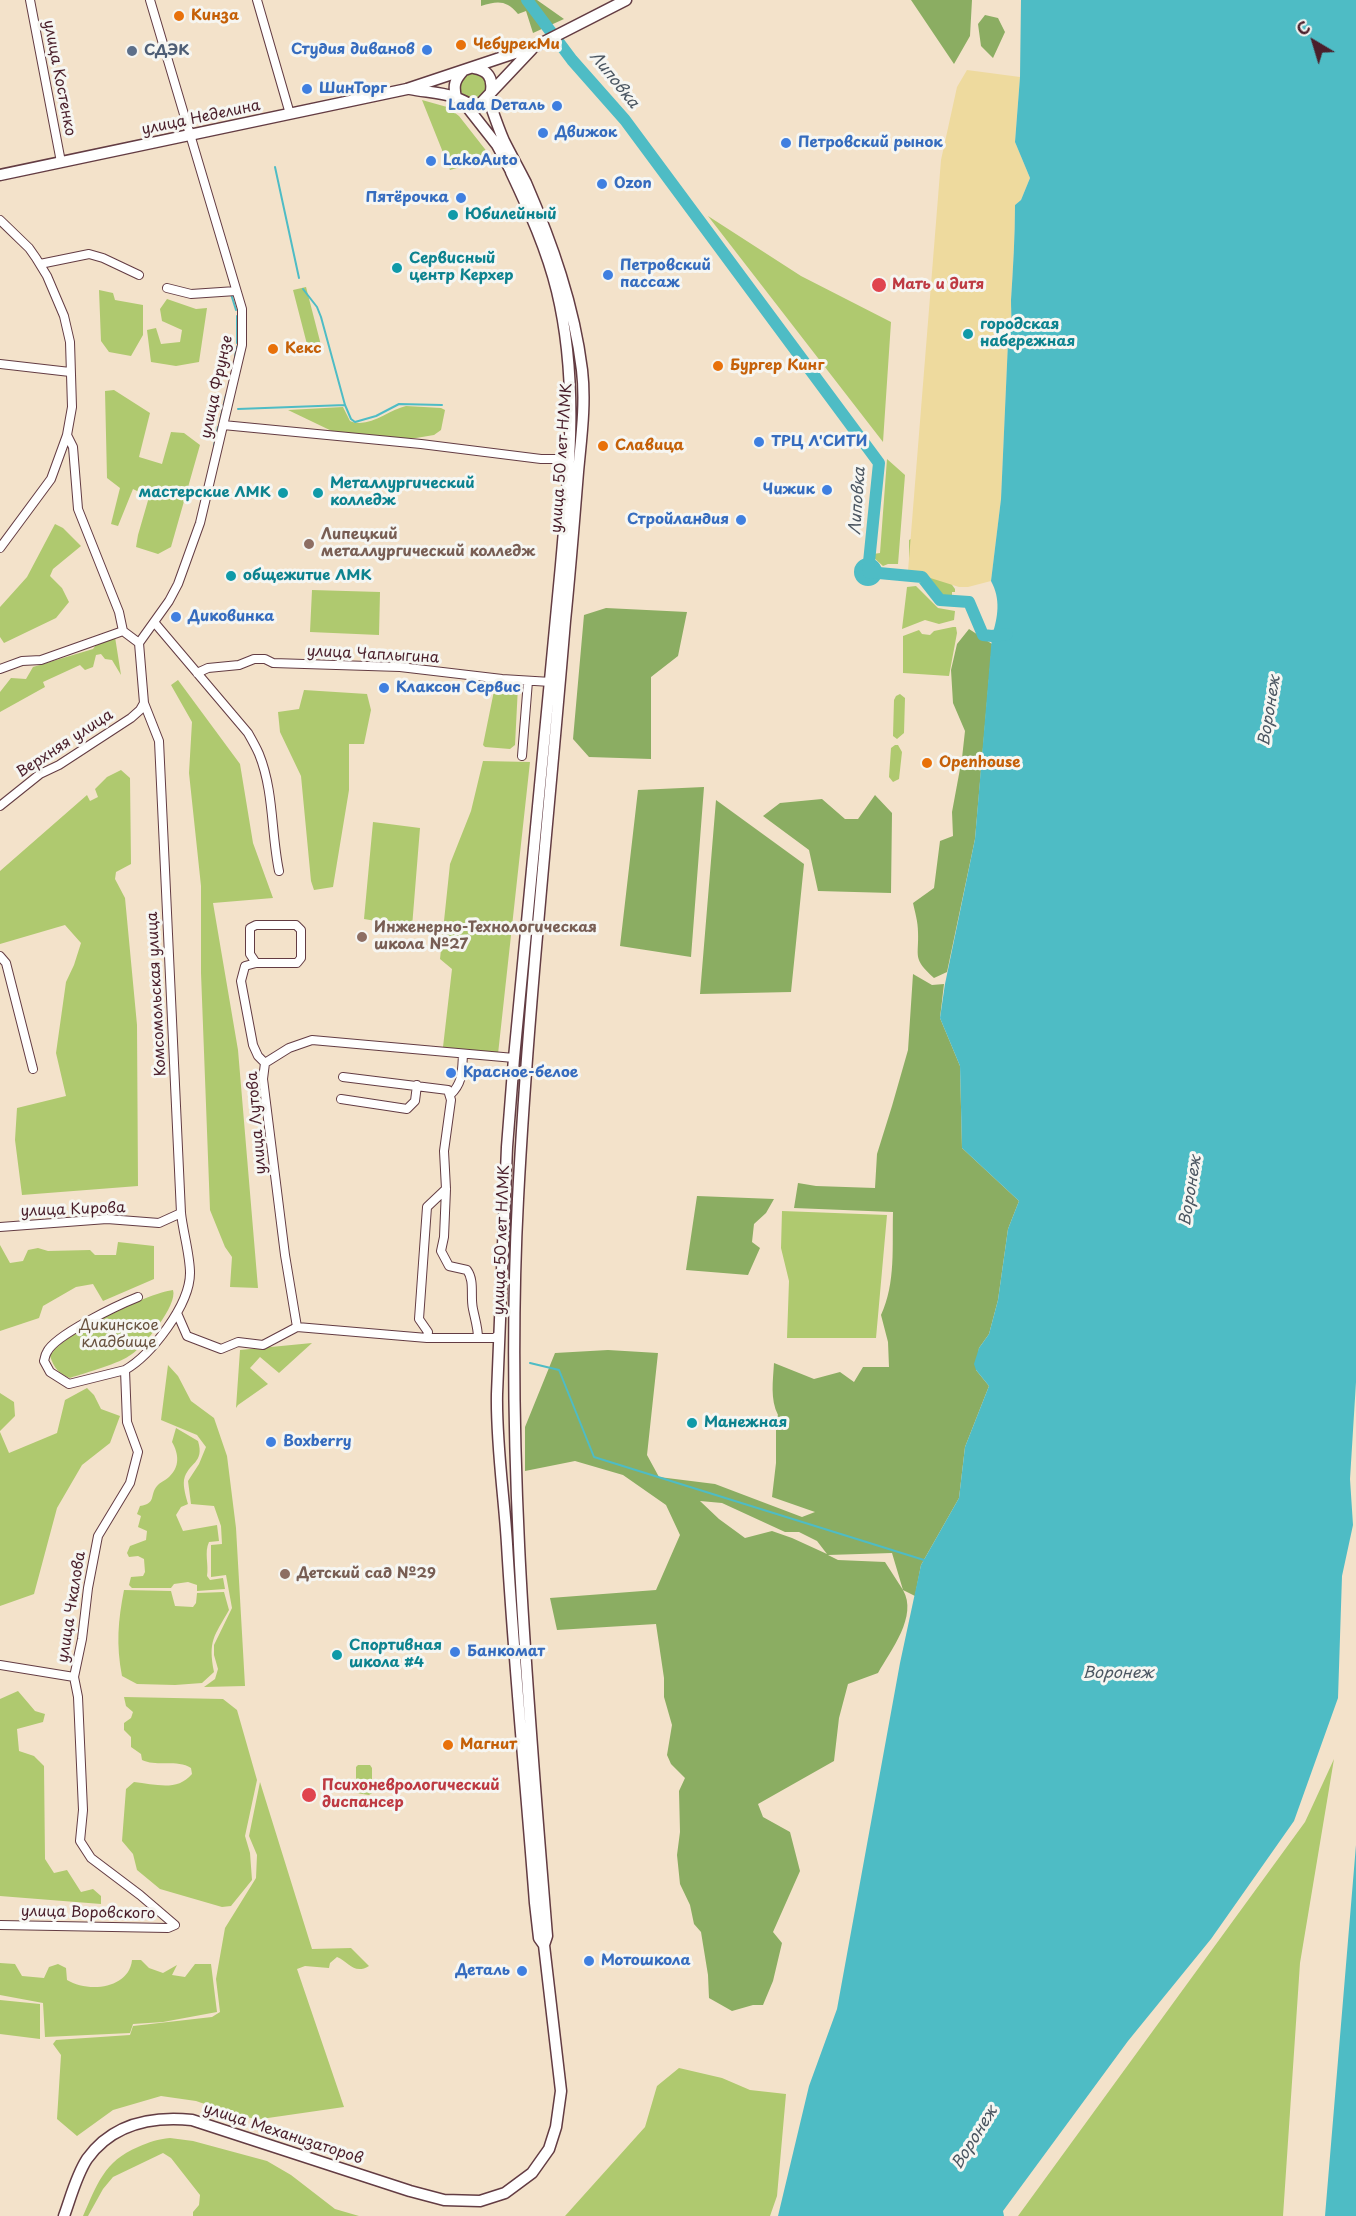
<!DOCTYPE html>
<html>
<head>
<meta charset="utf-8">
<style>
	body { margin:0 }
	#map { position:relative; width:1356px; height:2216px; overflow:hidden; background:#f3e2ca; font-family:"Playpen Sans",sans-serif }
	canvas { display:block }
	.north { position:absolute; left:1284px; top:12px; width:60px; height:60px; -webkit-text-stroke:4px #f6f6f2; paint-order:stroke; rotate:322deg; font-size:16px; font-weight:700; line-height:24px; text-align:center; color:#4a1f2b }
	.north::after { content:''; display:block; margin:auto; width:21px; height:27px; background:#4a1f2b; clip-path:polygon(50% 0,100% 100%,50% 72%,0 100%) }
</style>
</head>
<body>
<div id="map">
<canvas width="1356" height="2216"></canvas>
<div class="north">С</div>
</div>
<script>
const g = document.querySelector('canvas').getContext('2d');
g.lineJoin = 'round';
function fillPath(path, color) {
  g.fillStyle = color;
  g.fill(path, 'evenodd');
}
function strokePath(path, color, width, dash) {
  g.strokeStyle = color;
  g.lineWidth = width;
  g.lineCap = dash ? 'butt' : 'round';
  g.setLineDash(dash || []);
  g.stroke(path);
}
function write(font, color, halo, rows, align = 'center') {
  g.font = font + ' "Playpen Sans",sans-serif';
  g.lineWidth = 6;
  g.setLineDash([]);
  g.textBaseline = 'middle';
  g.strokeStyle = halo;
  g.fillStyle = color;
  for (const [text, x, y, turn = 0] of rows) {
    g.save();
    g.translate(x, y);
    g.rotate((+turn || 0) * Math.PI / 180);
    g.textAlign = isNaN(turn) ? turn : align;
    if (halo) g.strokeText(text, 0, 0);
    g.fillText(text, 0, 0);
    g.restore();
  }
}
fillPath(new Path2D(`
	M460 86a14 14 0 1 1 28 0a14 14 0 1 1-28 0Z
	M 422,100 L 447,107 L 459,116 L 488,153 L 484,160 L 450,170 Z
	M 708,216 L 801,276 L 891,322 L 883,442 Z
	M 306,287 L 322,349 L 309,352 L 293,290 Z
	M 99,290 L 113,293 L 115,300 L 143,305 L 143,335 L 131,356 L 109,352 L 101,341 Z
	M 167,299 L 196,309 L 207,308 L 199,362 L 176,366 L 151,362 L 147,330 L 156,328 L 161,344 L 180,342 L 182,330 L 162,321 L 160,309 Z
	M 114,390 L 150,413 L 139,457 L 162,464 L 171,432 L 184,433 L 200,445 L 171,547 L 158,554 L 136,547 L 138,535 L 149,497 L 133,489 L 118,526 L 111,524 L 120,488 L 107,478 L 105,391 Z
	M 406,406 L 441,408 L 445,410 L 441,430 L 434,435 L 404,440 L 338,434 L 288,410 L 343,407 L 350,421 C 369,429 388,410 406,406 Z
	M 887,459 L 905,475 L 898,564 L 888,564 L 883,566 L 873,557 L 873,554 L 880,553 Z
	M 55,524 L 63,528 L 81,546 L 53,569 L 50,576 L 62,588 L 69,602 L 56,618 L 4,643 L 0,637 L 0,607 L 27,577 Z
	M 911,539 L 928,552 L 955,589 L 955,592 L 952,592 L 952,597 L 942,595 L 923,568 L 909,566 L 909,540 Z
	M 916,586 L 938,608 L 955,611 L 954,620 L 939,624 L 925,620 L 902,629 L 907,587 Z
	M 312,590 L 380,592 L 379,635 L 310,632 Z
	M 953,627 L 956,627 L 957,633 L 949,676 L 903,673 L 903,636 L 919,630 L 922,634 L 930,635 L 934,631 Z
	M 115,637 L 121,675 L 112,660 L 105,659 L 101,654 L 96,655 L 93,667 L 85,670 L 80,665 L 43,682 L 45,687 L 0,712 L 0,692 L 11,678 L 26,679 L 33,667 L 93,649 L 98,642 Z
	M 178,680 L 240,764 L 253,843 L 273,898 L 213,903 L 238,1050 L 258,1288 L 230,1287 L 232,1257 L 225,1247 L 210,1210 L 201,973 L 201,886 L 189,773 L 192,722 L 171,685 Z
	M 501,685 L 518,686 L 515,745 L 510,749 L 485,747 L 483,745 L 495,686 Z
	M 304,690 L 367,694 L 371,710 L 364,744 L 349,744 L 349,790 L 333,887 L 314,890 L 311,881 L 301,776 L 280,732 L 278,712 L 299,709 Z
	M 900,694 L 905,698 L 904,733 L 897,739 L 893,736 L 894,700 L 896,696 Z
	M 895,745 L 898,745 L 902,752 L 899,779 L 893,782 L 889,777 L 891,748 Z
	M 483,761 L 530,762 L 498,1054 L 443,1047 L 452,969 L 440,959 L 450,864 L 471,811 Z
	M 121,770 L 130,778 L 131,864 L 116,872 L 115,879 L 125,898 L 137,1025 L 138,1186 L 22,1195 L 15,1140 L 17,1108 L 66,1096 L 56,1053 L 66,982 L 74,965 L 81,943 L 65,925 L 0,944 L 0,871 L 87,795 L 90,801 L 98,797 L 95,789 L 107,777 Z
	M 373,822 L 420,828 L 412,927 L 364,919 Z
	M 782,1211 L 887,1215 L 876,1338 L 787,1338 L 789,1281 L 781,1248 Z
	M 118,1242 L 154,1246 L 154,1279 L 103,1301 L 93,1284 L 76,1287 L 43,1306 L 39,1318 L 0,1331 L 0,1245 L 10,1263 L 23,1261 L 28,1250 L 38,1248 L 48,1251 L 90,1250 L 95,1255 L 116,1255 Z
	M 173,1290 C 178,1305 144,1346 132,1354 C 119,1364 87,1372 70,1378 C 59,1374 54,1368 50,1356 C 62,1334 148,1293 173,1290 Z
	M 312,1343 L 279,1373 L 260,1357 L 250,1368 L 268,1384 L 238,1405 L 236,1408 L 240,1350 Z
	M 168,1365 L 178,1376 L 191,1401 L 214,1418 L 227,1456 L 236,1528 L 245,1686 L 204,1687 L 215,1679 L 218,1669 L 214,1655 L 214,1645 L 232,1608 L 226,1575 L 211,1577 L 211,1545 L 222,1544 L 221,1526 L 214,1506 L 191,1504 L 188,1481 L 199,1464 L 206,1447 L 197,1435 L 161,1420 Z
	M 87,1388 L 94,1395 L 101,1409 L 120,1416 L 110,1443 L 82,1465 L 57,1508 L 34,1594 L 0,1606 L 0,1432 L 9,1453 L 57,1433 L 65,1400 Z
	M 0,1393 L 14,1402 L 15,1416 L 0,1431 Z
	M 176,1428 L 198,1441 C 205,1464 188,1462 184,1480 C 183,1487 186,1497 188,1504 L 181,1507 L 176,1515 L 183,1531 L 217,1525 L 219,1541 L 209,1542 C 204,1552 209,1565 207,1576 L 210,1580 L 223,1578 L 225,1589 L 197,1591 L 197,1585 L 188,1582 L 174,1584 L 171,1588 L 132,1588 L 129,1585 L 131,1577 L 143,1576 L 145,1572 L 144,1559 L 138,1556 L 129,1557 L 127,1553 L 130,1546 L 146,1540 L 147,1531 L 138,1527 L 141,1516 L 137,1514 L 140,1506 C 157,1503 149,1496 157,1486 C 160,1482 165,1481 169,1477 C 180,1467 179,1454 172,1442 Z
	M 124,1590 L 171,1591 L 175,1606 L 193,1607 L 196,1603 L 197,1593 L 224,1592 L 229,1610 C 214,1637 208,1640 214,1672 L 202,1683 L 175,1685 L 137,1684 L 122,1676 C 116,1644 118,1621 124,1590 Z
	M 18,1691 L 35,1711 L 45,1714 L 43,1722 L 17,1729 L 19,1751 L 34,1756 L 44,1766 L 45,1859 L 54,1873 L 67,1870 L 81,1892 L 93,1889 L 101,1896 L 101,1904 L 0,1896 L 0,1699 Z
	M 124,1697 L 223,1699 L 237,1710 L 257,1780 L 245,1836 L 250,1853 L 252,1880 L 231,1906 L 222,1907 L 160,1889 L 137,1870 L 133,1854 L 122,1841 L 126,1789 L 134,1782 C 155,1784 177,1792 192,1774 L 191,1768 C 177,1759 157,1767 142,1760 L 141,1754 L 131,1747 L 131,1737 L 124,1730 L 124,1723 L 131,1718 L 133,1712 L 126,1706 Z
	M 1334,1759 L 1300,1963 L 1283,2216 L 1018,2216 L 1305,1822 Z
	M 358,1765 L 370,1765 L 372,1768 L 372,1793 L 369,1795 L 356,1793 L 356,1767 Z
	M 260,1782 L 312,1949 L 351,1948 L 369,1966 C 354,1975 349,1962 337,1957 L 330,1963 L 329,1968 L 305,1966 L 297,1969 L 344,2107 L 261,2119 L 243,2117 L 196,2101 L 161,2096 L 113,2110 L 77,2136 L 57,2119 L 61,2055 L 53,2044 L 56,2040 L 130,2035 L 133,2026 L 212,2017 L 220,2012 L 216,1979 L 225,1928 L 256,1878 L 257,1855 L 249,1836 Z
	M 132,1960 L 141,1960 L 149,1968 L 163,1973 L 177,1965 L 172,1975 L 185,1977 L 195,1964 L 211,1964 L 217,2012 L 163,2022 L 133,2024 L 130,2033 L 45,2037 L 43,2003 L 0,1995 L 0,1963 L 15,1964 L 22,1976 L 44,1978 L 49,1967 L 58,1964 L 66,1968 L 67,1980 C 88,1993 129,1989 132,1960 Z
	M 0,2000 L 40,2004 L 40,2039 L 0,2034 Z
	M 679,2068 L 722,2078 L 750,2090 L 786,2094 L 777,2196 L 770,2216 L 565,2216 L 645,2127 L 657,2086 Z
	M 170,2138 L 193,2141 L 267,2161 L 291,2175 L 335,2209 L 359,2216 L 193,2216 L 193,2212 L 199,2205 L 200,2195 L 171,2158 L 163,2153 L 113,2177 L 103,2189 L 88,2216 L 83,2216 C 97,2185 104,2161 138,2147 C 149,2142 158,2139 170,2138 Z`), '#afc96f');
fillPath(new Path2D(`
	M 481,0 L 537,0 L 564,19 L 533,33 L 526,11 L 518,14 C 506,0 498,1 481,6 Z
	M 911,0 L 972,0 L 970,36 L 954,64 Z
	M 985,15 L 998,18 L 1005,32 L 993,58 L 981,46 L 978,24 Z
	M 606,608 L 687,612 L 678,656 L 651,677 L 651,759 L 589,757 L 573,739 L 584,615 Z
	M 969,629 L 992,644 L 975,839 L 947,972 L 934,978 C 912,958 919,957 918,932 C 918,922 915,912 913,903 L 934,888 L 940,841 L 953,836 L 952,812 L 962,758 L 965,731 L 953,703 L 951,670 L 957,644 Z
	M 704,787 L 691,957 L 620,946 L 638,790 Z
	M 875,795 L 892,813 L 891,893 L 818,891 L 809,850 L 763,816 L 780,803 L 822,799 L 845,819 L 858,819 Z
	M 716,800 L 804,864 L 791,992 L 700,994 Z
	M 913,974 L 932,985 L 944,984 L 940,1018 L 960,1066 L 962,1148 L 1019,1201 L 1008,1229 L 998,1300 L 989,1334 L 979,1348 L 976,1370 L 989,1386 L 965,1447 L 959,1498 L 921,1565 L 915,1596 L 903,1590 C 918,1616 891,1650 878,1673 L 848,1684 L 839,1718 L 834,1761 L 758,1804 L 763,1817 L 790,1832 L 800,1871 L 773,1932 L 782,1943 L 773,1981 L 763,2005 L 753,2005 L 732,2011 L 709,1998 L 708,1975 L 701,1932 L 694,1924 L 690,1905 L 680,1884 L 677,1855 L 680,1832 L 679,1791 L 685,1778 L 671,1764 L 667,1755 L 672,1725 L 664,1697 L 664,1678 L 656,1624 L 557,1630 L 550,1598 L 656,1590 L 680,1535 L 666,1505 L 623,1475 L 575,1461 L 525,1471 L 525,1427 L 555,1353 L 608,1350 L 658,1353 L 647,1455 L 659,1477 L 715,1484 L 802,1517 L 815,1512 L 772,1497 L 776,1463 L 776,1420 L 778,1415 C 770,1399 773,1381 774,1363 L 814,1379 L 840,1372 L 854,1382 L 863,1367 L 889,1367 L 888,1342 L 881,1315 C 896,1283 892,1246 893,1212 L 794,1208 L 798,1183 L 816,1186 L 875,1188 L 877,1154 L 892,1106 L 908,1050 ZM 700,1501 L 722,1503 L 785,1532 L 799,1532 L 817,1541 L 827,1554 L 792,1538 L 772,1531 L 745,1538 L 719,1519 ZM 892,1553 L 903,1590 L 885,1562 L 838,1560 L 828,1555 Z
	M 697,1196 L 774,1199 L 766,1213 L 754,1224 L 752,1242 L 760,1248 L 748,1275 L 686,1270 Z`), '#8bad62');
fillPath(new Path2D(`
	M 967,70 L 1020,77 L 1015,142 L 1030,178 L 1021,200 L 1015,205 C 1015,237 1013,268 1011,300 C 1011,317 1013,324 1008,342 L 1001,499 L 991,581 L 968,587 L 959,587 L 908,571 L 941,160 L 957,87 Z`), '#eeda9e');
fillPath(new Path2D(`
	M 1021,0 L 1356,0 L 1356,1382 L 1350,1479 L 1353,1525 L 1342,1576 L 1338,1698 L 1294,1821 L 1211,1939 L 1128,2041 L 1003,2211 L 1004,2216 L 778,2216 L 809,2086 L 837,2009 L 900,1663 L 921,1565 L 959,1498 L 965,1447 L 989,1386 L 976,1370 L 974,1364 L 979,1348 L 989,1334 L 998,1300 L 1008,1229 L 1019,1201 L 962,1148 L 960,1066 L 940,1018 L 945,984 L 975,839 L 992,636 C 998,617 1001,599 991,581 L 1001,499 L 1008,342 C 1013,324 1011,317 1011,300 C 1013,268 1015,237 1015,205 L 1021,200 L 1030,178 L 1015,142 L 1020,77 Z
	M854 572a14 14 0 1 1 28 0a14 14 0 1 1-28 0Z
	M 1356,1845 L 1356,2216 L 1325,2216 Z`), '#4ebcc5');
strokePath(new Path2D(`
	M 275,167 L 299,278
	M 303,289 L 317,307 L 321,317 L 345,405 L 351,419 L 355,422 L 376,416 L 399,404 L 442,405
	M 231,294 L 236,310
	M 237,316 L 237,343
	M 235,356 L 237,347
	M 238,409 L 345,405
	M 220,421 L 226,395
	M 214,446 L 218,427
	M 530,1363 L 559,1370 L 594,1457 L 924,1560`), '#4ebcc5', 2);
strokePath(new Path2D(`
	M 527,0 L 572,60 L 625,120 L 879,463 L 868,572 L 922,577 L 940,600 L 969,602 L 983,635 L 992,636 L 1007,634`), '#4ebcc5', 12);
const street = new Path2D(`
	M 30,0 L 61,162
	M 257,0 L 290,114
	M 0,220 L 29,248 L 36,258 L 47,276 L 64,316 L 70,342 L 72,407 L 67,435 L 73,447 L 78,509 L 119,612 L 123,631 L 139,643
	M 40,264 L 89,254 L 103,258 L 139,275
	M 167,288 L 191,294 L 236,291
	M 0,364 L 70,372
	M 223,425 L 421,444 L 541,459 L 569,459
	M 0,548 L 51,479 L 67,435
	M 154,622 L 248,733 C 252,740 256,747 259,754 C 274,791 271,833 279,871
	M 0,669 L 22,661 L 41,660 L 123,631
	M 197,673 L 208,668 L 239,665 L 254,659 L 265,659 L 273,663 L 400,667 L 502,679 L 551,682
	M 522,756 L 528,681
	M 0,806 L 40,774 L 59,765 L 131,718 L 140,710 L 144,703
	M 0,956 L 6,963 L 33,1069
	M 256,963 L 250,954 L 250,928 L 256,925 L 296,925 L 301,930 L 301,958 L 297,963 L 256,963 L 245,966 L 241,981 L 253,1045 L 258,1056 L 265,1063
	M 343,1077 L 448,1090 L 451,1100 L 444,1151 L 446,1189 L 444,1237 L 441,1251 L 449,1266 L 467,1270 C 475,1281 470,1296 473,1309 C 475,1319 478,1328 478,1338
	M 450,1095 C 463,1083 462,1071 463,1054
	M 341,1099 L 407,1109 L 415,1101 L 417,1085
	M 0,1227 L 107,1219 L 159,1223 L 181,1213
	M 177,1313 L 187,1336 L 221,1349 L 238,1342 L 263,1345 L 297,1327 L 427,1338 L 494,1338 L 499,1335
	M 297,1327 L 285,1255 L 263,1079 L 265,1063 L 289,1048 L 312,1040 L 514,1058
	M 427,1338 L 428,1332 L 419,1319 L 427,1207 L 446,1189
	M 125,1370 L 69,1384 L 50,1372 L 44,1361 C 45,1358 45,1355 47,1352 C 55,1335 118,1305 138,1297
	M 0,1665 L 74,1677
	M 0,1925 L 168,1928 L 175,1925 L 140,1895 L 91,1858 L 80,1841 L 83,1810 L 78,1697 L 74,1677 L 82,1639 L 88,1588 L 98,1536 L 130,1483 L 138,1452 L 127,1422 L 125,1370 C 151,1355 190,1305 190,1273 C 190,1255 183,1232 181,1213 L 159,741 L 144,703 L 139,643 L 169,601 L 178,584 L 200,523 L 242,345 L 242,309 L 150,0`);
const secondary = new Path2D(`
	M 474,68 C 487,70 493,77 491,91
	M 410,89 C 424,92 440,92 454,97 C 466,100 465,106 481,103 L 532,49
	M 456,97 C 453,85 455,80 463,71
	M 464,103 L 497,145 L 514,177
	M 511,172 C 529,210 547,250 557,291 C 579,382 569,474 561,565 L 514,1058 L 507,1147 L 497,1394 C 496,1444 504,1494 507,1544 C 514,1664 526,1784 535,1903 L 539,1938 L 544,1945
	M 0,175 L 407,89 L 536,46 L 626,0
	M 64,2216 C 71,2197 76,2176 87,2159 C 112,2124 152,2116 192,2120 L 410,2191 L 444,2200 L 480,2201 L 505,2193 L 532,2173 L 549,2149 L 556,2127 L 561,2091 L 544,1945 L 547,1936 C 527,1690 505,1445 518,1199 C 528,1006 549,814 565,621 C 570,572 574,522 578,472 C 581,439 586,404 582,370 C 574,305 552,243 526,183 C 519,169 511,155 504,141 C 498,127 493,112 488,98`);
strokePath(street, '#633c43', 10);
strokePath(secondary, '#633c43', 13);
strokePath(street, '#fff', 8);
strokePath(secondary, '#fff', 10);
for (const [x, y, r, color] of [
	[179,16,6,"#e8710a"],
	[461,45,6,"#e8710a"],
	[427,50,6,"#3f7fe0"],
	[132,51,6,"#5c6f8a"],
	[307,89,6,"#3f7fe0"],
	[557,106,6,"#3f7fe0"],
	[543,133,6,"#3f7fe0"],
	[786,143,6,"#3f7fe0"],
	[431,161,6,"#3f7fe0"],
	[602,184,6,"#3f7fe0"],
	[461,198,6,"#3f7fe0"],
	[453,215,6,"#0f9aa8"],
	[397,268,6,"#0f9aa8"],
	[608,275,6,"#3f7fe0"],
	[879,285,8,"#e0444e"],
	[968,334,6,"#0f9aa8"],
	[273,349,6,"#e8710a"],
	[718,366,6,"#e8710a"],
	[759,442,6,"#3f7fe0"],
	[603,446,6,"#e8710a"],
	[827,490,6,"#3f7fe0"],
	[283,493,6,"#0f9aa8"],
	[318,493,6,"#0f9aa8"],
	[741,520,6,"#3f7fe0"],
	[309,544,6,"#8d6e63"],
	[231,576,6,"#0f9aa8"],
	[176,617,6,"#3f7fe0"],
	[384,688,6,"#3f7fe0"],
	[927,763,6,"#e8710a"],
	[362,937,6,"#8d6e63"],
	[451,1073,6,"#3f7fe0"],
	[692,1423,6,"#0f9aa8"],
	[271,1442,6,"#3f7fe0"],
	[285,1574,6,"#8d6e63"],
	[455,1652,6,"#3f7fe0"],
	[337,1655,6,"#0f9aa8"],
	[448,1745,6,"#e8710a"],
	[309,1795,8,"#e0444e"],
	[589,1961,6,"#3f7fe0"],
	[522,1971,6,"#3f7fe0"]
]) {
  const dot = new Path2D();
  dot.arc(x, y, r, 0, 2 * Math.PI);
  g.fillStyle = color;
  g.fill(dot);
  strokePath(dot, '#f6f6f2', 2);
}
write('bold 15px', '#c56008', '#f6f6f2', [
	["Кинза",191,16],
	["ЧебурекМи",473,45],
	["Кекс",285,349],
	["Бургер Кинг",730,366],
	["Славица",615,446],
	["Openhouse",939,763],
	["Магнит",460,1745]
], 'left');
write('bold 15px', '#366cbe', '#f6f6f2', [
	["Студия диванов",415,50,"right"],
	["ШинТорг",319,89],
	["Lada Dеталь",545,106,"right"],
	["Движок",555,133],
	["Петровский рынок",798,143],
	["LakoAuto",443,161],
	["Ozon",614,184],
	["Пятёрочка",449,198,"right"],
	["Петровский",620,266],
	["пассаж",620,283],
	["ТРЦ Л'СИТИ",771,442],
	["Чижик",815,490,"right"],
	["Стройландия",729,520,"right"],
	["Диковинка",188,617],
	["Клаксон Сервис",396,688],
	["Красное-белое",463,1073],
	["Boxberry",283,1442],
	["Банкомат",467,1652],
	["Мотошкола",601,1961],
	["Деталь",510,1971,"right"]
], 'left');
write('bold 15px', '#4e5e75', '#f6f6f2', [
	["СДЭК",144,51]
], 'left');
write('15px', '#4a1f2b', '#f6f6f2', [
	["улица Костенко",59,78,79],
	["улица Неделина",201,118,-12],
	["улица Фрунзе",217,387,-78],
	["улица 50 лет НЛМК",562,458,-86],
	["улица Чаплыгина",373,655,3],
	["Верхняя улица",65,744,-33],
	["Комсомольская улица",157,994,-93],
	["улица Лутова",257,1123,-95],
	["улица Кирова",73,1210,-2],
	["улица 50 лет НЛМК",502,1240,-88],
	["улица Чкалова",72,1607,-81],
	["улица Воровского",88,1913,1],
	["улица Механизаторов",283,2134,18]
]);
write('bold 15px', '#0d838f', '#f6f6f2', [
	["Юбилейный",465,215],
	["Сервисный",409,259],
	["центр Керхер",409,276],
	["городская",980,325],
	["набережная",980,342],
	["Металлургический",330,484],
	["колледж",330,501],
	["мастерские ЛМК",271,493,"right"],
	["общежитие ЛМК",243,576],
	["Манежная",704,1423],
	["Спортивная",349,1646],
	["школа #4",349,1663]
], 'left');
write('bold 15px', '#be3a42', '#f6f6f2', [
	["Мать и дитя",892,285],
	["Психоневрологический",322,1786],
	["диспансер",322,1803]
], 'left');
write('bold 15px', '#785e54', '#f6f6f2', [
	["Липецкий",321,535],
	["металлургический колледж",321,552],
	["Инженерно-Технологическая",374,928],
	["школа №27",374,945],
	["Детский сад №29",297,1574]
], 'left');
write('15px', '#68523f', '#f6f6f2', [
	["Дикинское",119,1326],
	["кладбище",119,1343]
]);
write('italic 16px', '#4b5661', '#f6f6f2', [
	["Липовка",614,80,51],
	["Липовка",858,501,-86],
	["Воронеж",1270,711,-81],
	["Воронеж",1191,1191,-81],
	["Воронеж",1118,1674],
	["Воронеж",975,2138,-58]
]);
</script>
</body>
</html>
